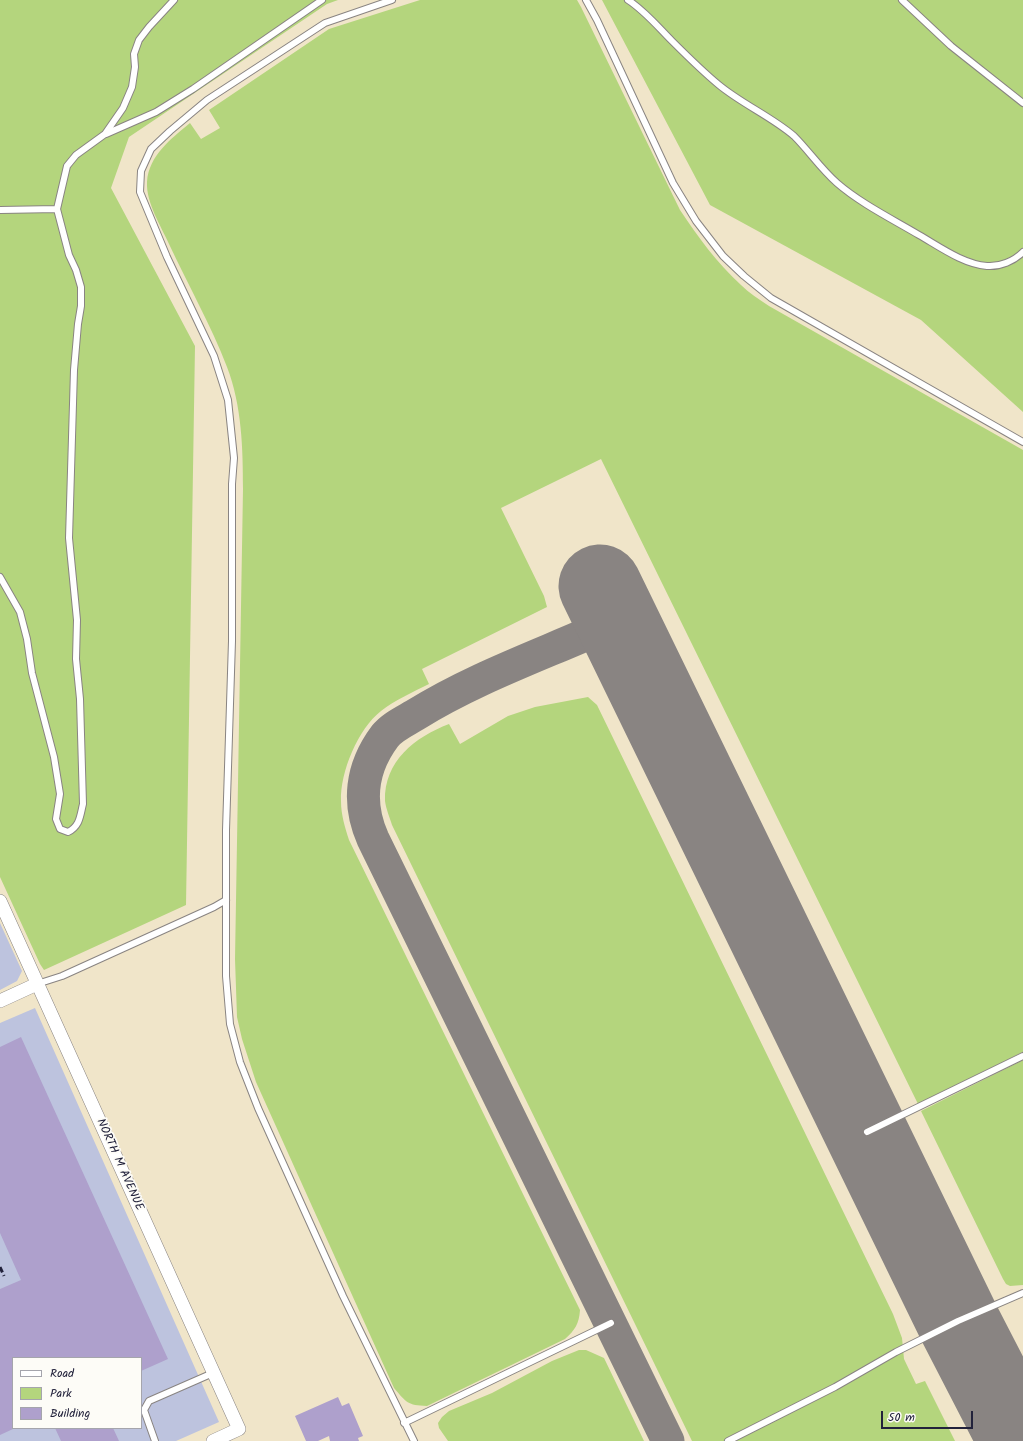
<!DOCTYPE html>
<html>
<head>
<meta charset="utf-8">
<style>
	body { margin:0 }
	#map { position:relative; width:1023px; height:1441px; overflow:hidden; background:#f0e5c9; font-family:Kalam,sans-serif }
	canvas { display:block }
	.legend { position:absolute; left:12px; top:1357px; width:130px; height:72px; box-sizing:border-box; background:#fdfcf7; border:1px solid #a5a5ac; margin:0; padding:5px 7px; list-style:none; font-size:12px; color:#22223b }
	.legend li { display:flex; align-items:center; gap:8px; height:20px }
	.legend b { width:20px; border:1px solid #a5a5ac }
	.scale { position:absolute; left:881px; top:1411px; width:92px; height:18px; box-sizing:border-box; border:2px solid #22223b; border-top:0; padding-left:5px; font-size:12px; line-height:14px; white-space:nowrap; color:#22223b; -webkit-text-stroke:3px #fdfcf7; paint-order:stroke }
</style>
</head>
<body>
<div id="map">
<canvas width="1023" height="1441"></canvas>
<ul class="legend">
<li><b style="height:5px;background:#fff"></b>Road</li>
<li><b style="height:11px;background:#b4d57d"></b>Park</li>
<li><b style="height:11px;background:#aea0cc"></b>Building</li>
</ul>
<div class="scale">50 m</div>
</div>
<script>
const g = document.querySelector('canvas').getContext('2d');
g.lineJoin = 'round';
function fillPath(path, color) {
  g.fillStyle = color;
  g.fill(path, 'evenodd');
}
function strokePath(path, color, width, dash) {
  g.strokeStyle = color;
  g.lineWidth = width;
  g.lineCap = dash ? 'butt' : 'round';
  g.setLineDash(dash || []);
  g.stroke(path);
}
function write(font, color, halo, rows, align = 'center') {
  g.font = font + ' Kalam,sans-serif';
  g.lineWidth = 3.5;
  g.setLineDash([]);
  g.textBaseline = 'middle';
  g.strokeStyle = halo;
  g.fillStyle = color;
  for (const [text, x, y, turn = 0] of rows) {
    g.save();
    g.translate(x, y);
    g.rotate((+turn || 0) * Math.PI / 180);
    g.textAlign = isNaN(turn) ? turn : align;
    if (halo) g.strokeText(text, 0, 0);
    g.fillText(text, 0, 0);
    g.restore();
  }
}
fillPath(new Path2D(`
	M 0,923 L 22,971 L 17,981 L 0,990 Z
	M 35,1008 L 219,1422 L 176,1441 L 0,1441 L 0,1023 ZM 13,1358 L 141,1358 L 141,1428 L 13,1428 Z`), '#bdc3de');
fillPath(new Path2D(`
	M 0,0 L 338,0 L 327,4 L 129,137 L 111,188 L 195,346 L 186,905 L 44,970 L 40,964 L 0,877 Z
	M 420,0 L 577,0 L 581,7 L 680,210 C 698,237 717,263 741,285 C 749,293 759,299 769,306 L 1023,450 L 1023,1052 L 918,1104 L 601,459 L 501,508 L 544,596 L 547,607 L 422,669 L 429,684 C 413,692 395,700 381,711 C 358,729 340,772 341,801 C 341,815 345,827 349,840 L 580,1310 C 579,1324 575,1330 565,1339 L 427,1406 C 407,1405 407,1403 394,1388 L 256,1082 L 242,1039 L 237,1017 L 235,959 L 243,489 C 243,449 242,406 227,367 C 211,325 188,285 169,244 C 161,226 146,203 147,182 C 149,155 171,139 190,123 L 201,139 L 220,128 L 209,110 L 329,29 Z
	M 602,0 L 1023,0 L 1023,412 L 921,320 L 710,205 Z
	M 588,697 L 597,705 L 893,1314 L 902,1338 L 904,1359 L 916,1384 L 925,1381 L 955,1441 L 692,1441 L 392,825 C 390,818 386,809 385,801 C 384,761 415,737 449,724 L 460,744 L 508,716 L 535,707 Z
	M 1023,1060 L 1023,1285 L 1010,1286 L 1006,1284 L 1003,1279 L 921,1111 Z
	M 579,1350 L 586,1350 L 604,1358 L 644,1441 L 448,1441 L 439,1428 L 438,1423 L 442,1417 L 449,1411 L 492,1393 L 552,1361 Z`), '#b4d57d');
strokePath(new Path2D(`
	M 631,647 C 615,634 605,629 585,635 C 527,660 468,682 415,715 C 405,721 392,727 385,736 C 361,768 357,803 373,839 L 668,1441`), '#898482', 33);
strokePath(new Path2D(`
	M 600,586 L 958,1321 L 1020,1441`), '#898482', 83);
fillPath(new Path2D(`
	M 21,1037 L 168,1359 L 141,1371 L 141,1358 L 13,1358 L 13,1429 L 0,1435 L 0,1289 L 21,1280 L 0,1233 L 0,1047 Z
	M 338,1397 L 342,1406 L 349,1403 L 363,1436 L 358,1438 L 359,1441 L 330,1441 L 329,1436 L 318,1441 L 306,1441 L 295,1416 Z
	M 55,1428 L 113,1428 L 119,1441 L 61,1441 Z`), '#aea0cc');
const lane = new Path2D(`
	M 392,0 L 325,23 L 207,100 L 170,131 L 151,149 L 141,171 L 140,192 L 167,257 L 214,356 L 228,400 L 234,458 L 232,484 L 232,641 L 226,830 L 226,976 L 230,1024 L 240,1062 L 258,1108 L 343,1296 L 414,1441
	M 586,0 L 597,20 L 673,183 L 696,221 L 723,256 L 744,276 L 771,298 L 1023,442
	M 628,0 C 645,11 658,27 672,41 C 687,56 702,71 719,85 C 742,104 772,117 794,136 C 809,151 821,169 837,183 C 860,203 892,219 919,235 C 940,247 963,264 987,266 C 1000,267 1014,261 1023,252
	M 902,0 L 951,46 L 1023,103
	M 106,134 L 156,112 L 193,89 L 322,0
	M 0,210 L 57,209
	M 0,577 L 20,612 L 27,639 L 32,673 L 54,757 L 60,794 L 56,819 L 60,829 L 68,832 C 80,826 80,816 83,804 L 80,699 L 76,659 L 77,620 L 69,538 L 74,370 L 78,324 L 81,306 L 81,287 L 76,270 L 69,255 L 57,209 L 67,166 L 76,155 L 105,134 L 123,108 L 132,87 L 135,67 L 134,54 L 139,40 L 149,27 L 174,0
	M 37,984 L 62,976 L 214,907 L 226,900
	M 867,1132 L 1023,1056
	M 404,1423 L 611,1323
	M 155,1441 L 144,1410 L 149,1401 L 213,1373
	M 728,1441 L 835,1387 L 896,1352 L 958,1321 L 1023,1293`);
const street = new Path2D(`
	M 0,901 L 239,1429 L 213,1441
	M 0,1001 L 37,984`);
strokePath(lane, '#898482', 8);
strokePath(street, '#898482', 14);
strokePath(lane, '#fff', 6);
strokePath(street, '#fff', 13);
strokePath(new Path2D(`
	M 0,1267 L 4,1276`), '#22223b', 3, [6, 3]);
write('12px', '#22223b', '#fdfcf7', [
	["NORTH M AVENUE",119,1165,66]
]);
</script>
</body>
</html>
